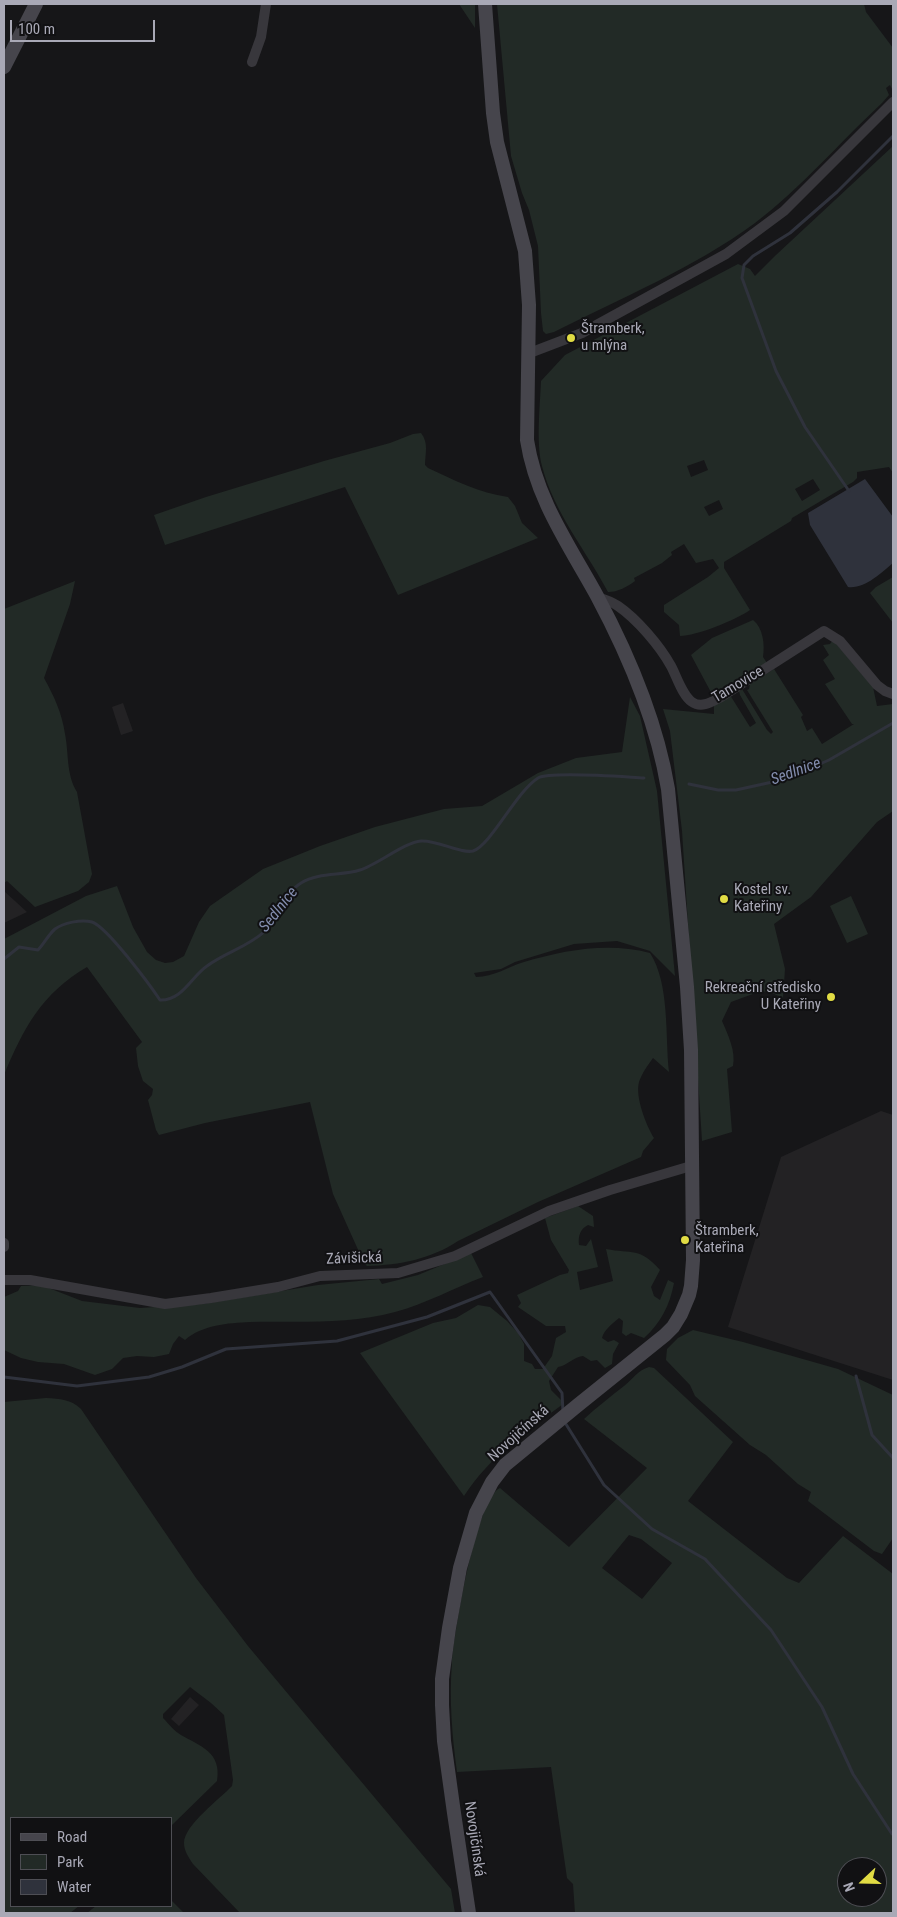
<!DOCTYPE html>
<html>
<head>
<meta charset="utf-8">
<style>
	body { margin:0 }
	#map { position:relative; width:897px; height:1917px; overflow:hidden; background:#161618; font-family:"Roboto Condensed",sans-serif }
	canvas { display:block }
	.frame { position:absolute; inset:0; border:5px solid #a9a9b6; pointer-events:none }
	.legend { position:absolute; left:10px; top:1817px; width:162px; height:90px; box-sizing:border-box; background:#111113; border:1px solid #4e4e54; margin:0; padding:6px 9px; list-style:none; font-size:15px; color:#a9a9b6 }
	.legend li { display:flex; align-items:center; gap:10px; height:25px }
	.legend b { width:25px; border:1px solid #4e4e54 }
	.north { position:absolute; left:837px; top:1857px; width:50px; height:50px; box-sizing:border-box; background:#111113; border:1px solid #4e4e54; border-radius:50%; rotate:249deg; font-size:14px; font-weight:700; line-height:20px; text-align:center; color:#a9a9b6 }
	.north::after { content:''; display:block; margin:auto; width:18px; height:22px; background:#e1dc44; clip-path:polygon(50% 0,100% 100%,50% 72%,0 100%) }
	.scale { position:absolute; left:10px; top:20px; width:145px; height:22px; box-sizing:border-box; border:2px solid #a9a9b6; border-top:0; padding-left:6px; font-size:15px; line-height:18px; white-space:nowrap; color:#a9a9b6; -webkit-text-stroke:4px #111113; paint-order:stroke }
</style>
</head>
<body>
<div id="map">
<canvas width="897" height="1917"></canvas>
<div class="frame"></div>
<ul class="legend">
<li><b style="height:6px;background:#46454c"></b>Road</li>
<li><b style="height:14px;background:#222a26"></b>Park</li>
<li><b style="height:14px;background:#2f323c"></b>Water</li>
</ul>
<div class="north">N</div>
<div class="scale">100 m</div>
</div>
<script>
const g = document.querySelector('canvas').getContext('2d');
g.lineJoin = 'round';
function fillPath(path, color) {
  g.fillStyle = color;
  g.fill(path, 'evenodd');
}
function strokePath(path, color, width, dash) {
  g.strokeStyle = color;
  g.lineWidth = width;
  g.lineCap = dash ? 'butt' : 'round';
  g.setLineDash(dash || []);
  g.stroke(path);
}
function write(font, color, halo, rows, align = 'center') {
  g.font = font + ' "Roboto Condensed",sans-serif';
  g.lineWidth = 4;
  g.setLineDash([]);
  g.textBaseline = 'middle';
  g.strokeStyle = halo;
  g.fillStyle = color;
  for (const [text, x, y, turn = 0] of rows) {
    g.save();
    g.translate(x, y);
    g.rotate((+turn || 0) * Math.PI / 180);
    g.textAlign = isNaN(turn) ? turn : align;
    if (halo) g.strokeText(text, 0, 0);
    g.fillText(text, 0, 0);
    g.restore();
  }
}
fillPath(new Path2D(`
	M 123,703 L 133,731 L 121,735 L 112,707 Z
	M 4,891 L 27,912 L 4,923 Z
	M 881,1111 L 893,1115 L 893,1380 L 728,1327 L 781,1157 Z
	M 190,1697 L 199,1705 L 179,1726 L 171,1719 Z`), '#232224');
fillPath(new Path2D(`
	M 459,4 L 475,4 L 475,28 Z
	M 497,4 L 864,4 L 866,12 L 893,48 L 893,91 L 890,85 L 886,88 L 889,95 L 882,103 C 840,142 801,188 755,223 C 694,268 621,298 554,332 L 546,334 L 543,331 L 541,313 L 538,246 L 529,210 L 522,193 L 511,156 Z
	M 893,146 L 893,473 L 889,467 L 857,472 L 857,478 L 853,482 L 792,518 L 791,521 L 724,562 L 724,568 L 750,610 C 736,620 696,636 680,636 L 679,625 L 664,612 L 664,605 L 708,577 L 719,568 L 713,559 L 696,563 L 684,544 L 671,552 L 672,555 L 662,563 L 634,578 L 635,581 C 627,587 618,592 608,592 C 586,550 554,513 542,466 C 536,443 540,406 541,381 L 565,355 L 738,264 L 750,269 L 755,276 L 776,255 ZM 704,460 L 708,470 L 691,477 L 687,466 ZM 813,479 L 820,490 L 802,501 L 795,489 ZM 719,500 L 723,509 L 709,516 L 704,507 Z
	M 421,433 C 429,443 425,454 425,465 L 428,468 C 454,480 479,493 508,497 L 515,506 L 522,523 L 538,538 L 398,595 L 345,487 L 165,545 L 154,515 L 206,497 L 324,461 L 390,443 L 413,434 Z
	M 893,577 L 893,623 L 870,593 L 876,587 Z
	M 75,581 L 70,604 L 44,678 C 54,696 62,713 65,734 C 69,754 66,774 77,792 L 92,874 L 89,882 L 78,891 L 35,907 L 7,881 L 4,883 L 4,609 Z
	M 753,620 C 763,628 765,644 763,657 L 767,663 L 713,696 L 691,655 L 712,638 Z
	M 833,640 L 873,687 L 877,706 L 893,704 L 893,811 L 877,822 L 811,897 L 774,924 L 785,969 L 783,998 L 772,993 L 761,991 L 731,1002 L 722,1021 C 728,1035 736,1051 733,1066 L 727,1069 L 732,1132 L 702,1141 L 682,831 L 670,731 L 663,709 L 714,714 L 714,705 L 730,695 L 750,727 L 756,723 L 740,695 L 739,691 L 742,689 L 767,730 L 771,734 L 773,732 L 747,690 L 749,689 L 750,684 L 774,669 L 803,715 L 801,717 L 807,731 L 812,728 L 822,744 L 854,724 L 852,724 L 825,684 L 835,679 L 823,660 L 829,655 L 823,645 L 830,644 Z
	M 630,697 L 640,716 L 657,791 L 675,976 L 650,951 L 617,941 L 574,944 L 515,962 L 501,969 L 474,973 L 476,977 C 494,977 507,967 524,962 C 565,950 608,942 650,953 C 670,984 665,1036 669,1072 L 653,1058 C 648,1065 642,1073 639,1082 C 635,1097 646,1125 654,1138 L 643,1151 L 641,1157 L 538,1202 L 458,1241 C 431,1259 400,1265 367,1266 L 364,1263 L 333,1194 L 310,1102 L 205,1123 L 159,1135 L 156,1130 L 148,1100 L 152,1095 L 153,1089 L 143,1081 L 138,1066 L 136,1048 L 142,1042 L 87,967 C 42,993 23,1029 4,1075 L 4,939 L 86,896 L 117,886 L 133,927 L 147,952 L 156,960 L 165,963 L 173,962 L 184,956 L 199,922 L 210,906 L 263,869 L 320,846 L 375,827 L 444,809 L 482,806 L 538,773 L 576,758 L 622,752 Z
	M 851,896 L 868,934 L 847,943 L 830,906 Z
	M 578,1206 L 593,1216 L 594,1227 L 588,1225 C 580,1229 578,1236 579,1245 L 586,1246 L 591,1239 L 598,1267 L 577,1272 L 580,1290 L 613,1281 L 606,1249 C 632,1254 640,1247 660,1270 L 651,1287 L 654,1296 L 660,1300 L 668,1280 L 674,1283 C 670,1305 660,1324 644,1338 L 631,1333 L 626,1336 L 622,1333 L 623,1321 L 619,1318 C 612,1324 604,1330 602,1338 L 608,1342 L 614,1340 L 619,1343 L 613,1354 L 612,1364 L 605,1368 L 597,1360 L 591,1361 L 583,1356 C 573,1357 567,1366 558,1367 L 549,1381 L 551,1390 L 563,1402 L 563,1404 C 526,1432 490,1456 464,1496 L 360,1353 L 433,1323 L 456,1318 L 478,1305 L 490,1307 L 507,1321 L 518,1333 L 524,1344 L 524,1361 L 532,1364 L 535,1369 L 543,1369 L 552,1356 L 556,1338 L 566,1332 L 565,1326 L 546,1326 L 518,1307 L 521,1303 L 517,1295 L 560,1275 L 568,1273 L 569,1270 L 551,1240 L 545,1218 Z
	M 471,1253 L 483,1277 C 454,1288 425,1304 395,1312 C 348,1325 298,1321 250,1322 C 228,1323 202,1325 185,1340 L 179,1336 L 173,1344 L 169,1354 L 154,1357 L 137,1356 L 123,1358 L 112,1369 L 95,1375 L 64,1364 L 38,1362 L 21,1358 L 4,1350 L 4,1297 L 18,1291 L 21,1286 L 41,1285 L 82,1301 L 140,1308 L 202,1304 L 318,1285 L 379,1279 L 382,1284 L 418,1275 Z
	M 693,1330 L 743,1342 L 838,1369 L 893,1395 L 893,1538 L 882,1554 L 874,1551 L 808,1501 L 811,1492 L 798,1484 L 766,1455 L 750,1445 L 695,1396 L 690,1385 L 666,1360 L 667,1349 L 678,1338 Z
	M 649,1367 L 654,1368 L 733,1442 L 688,1501 L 787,1578 L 799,1583 L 843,1536 L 893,1574 L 893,1913 L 575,1913 L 573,1884 L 567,1878 L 551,1767 L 457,1772 C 452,1735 449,1699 452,1662 C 454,1634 476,1498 500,1488 L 569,1547 L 647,1468 L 584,1419 C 597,1407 610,1397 624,1386 C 633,1379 638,1370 649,1367 ZM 629,1535 L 641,1539 L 672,1563 L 642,1599 L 602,1568 ZM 847,1867 L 877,1867 L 877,1897 L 847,1897 Z
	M 46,1398 C 60,1399 71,1399 81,1409 L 196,1578 L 248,1646 L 451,1889 L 455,1913 L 240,1913 L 193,1864 C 189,1858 184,1851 184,1843 C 184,1825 220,1799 232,1786 L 233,1780 L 224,1715 L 211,1703 L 190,1687 L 163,1714 L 163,1718 C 169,1724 174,1731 181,1735 C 200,1746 222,1752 217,1781 L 171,1826 L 171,1818 L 11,1818 L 11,1906 L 79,1906 L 70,1913 L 4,1913 L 4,1402 Z
	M 171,1900 L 184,1913 L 87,1913 L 96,1906 L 171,1906 Z`), '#222a26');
fillPath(new Path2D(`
	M 865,479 L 893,517 L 893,563 C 881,573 865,589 848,587 L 810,525 L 808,513 Z`), '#2f323c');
strokePath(new Path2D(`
	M 849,491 L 805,427 L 776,371 L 742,278 L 744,265 L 753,256 L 790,233 L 837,192 L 893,136
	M 689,784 L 718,790 L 736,790 L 786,779 L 829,760 L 893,723
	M 4,959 L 19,947 L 38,950 C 44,944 48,935 55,929 C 63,923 81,919 92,922 C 107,927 150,985 160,1000 C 182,1001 191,977 207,966 C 226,952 248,947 265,931 C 280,917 283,894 301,883 C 319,872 341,876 360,870 C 377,865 405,842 421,841 C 438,840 461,854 473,851 C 491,845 516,792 538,778 C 551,771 624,777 644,778
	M 856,1376 L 872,1435 L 893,1458
	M 4,1377 L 77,1386 L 149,1377 L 182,1367 L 226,1349 L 337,1341 L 427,1317 L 490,1292 L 562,1393 L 563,1412
	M 564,1421 L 604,1485 L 652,1529 L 705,1559 L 771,1630 L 822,1707 L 853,1774 L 892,1834`), '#2f323c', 3);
strokePath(new Path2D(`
	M 252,62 L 261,37 L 266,4
	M 527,354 L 582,333 L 726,254 L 784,211 L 893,102
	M 597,597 C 604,599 612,602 618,606 C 637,619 660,646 671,666 C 677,677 682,695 692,702 C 702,709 713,701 721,697 L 824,631 L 840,641 L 877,685 L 885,691 L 893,694
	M 4,1243 L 4,1247
	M 4,1280 L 30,1280 L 165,1304 L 211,1298 L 278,1287 L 320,1276 L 398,1273 L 455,1256 L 549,1211 L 610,1190 L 691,1166`), '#38373c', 10);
strokePath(new Path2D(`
	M 4,67 L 36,4
	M 469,1913 L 454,1813 L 444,1741 L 442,1705 L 442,1679 L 449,1628 L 460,1568 L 476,1513 L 492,1482 L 505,1465 L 578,1405 L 665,1335 L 673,1327 L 681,1314 L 689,1295 L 691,1286 L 693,1260 L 691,1050 L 687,987 L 668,789 C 657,723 628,654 597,596 C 569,545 536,499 527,440 L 529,305 L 525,251 L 497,142 L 493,113 L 485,4`), '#46454c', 14);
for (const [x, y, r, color] of [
	[571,338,5,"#e1dc44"],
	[724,899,5,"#e1dc44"],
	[831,997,5,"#e1dc44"],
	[685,1240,5,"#e1dc44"]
]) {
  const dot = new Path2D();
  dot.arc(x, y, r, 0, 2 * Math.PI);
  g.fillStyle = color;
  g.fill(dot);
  strokePath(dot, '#111113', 2);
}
write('15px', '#a9a9b6', '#111113', [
	["Štramberk,",581,329],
	["u mlýna",581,346],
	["Kostel sv.",734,890],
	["Kateřiny",734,907],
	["Rekreační středisko",821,988,"right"],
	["U Kateřiny",821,1005,"right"],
	["Štramberk,",695,1231],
	["Kateřina",695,1248]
], 'left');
write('15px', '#a9a9b6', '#111113', [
	["Tamovice",738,685,-31],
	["Závišická",354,1259,-2],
	["Novojičínská",519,1434,-42],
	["Novojičínská",474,1839,82]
]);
write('italic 16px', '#838dae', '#111113', [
	["Sedlnice",796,772,-20],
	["Sedlnice",279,910,-52]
]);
</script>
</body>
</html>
